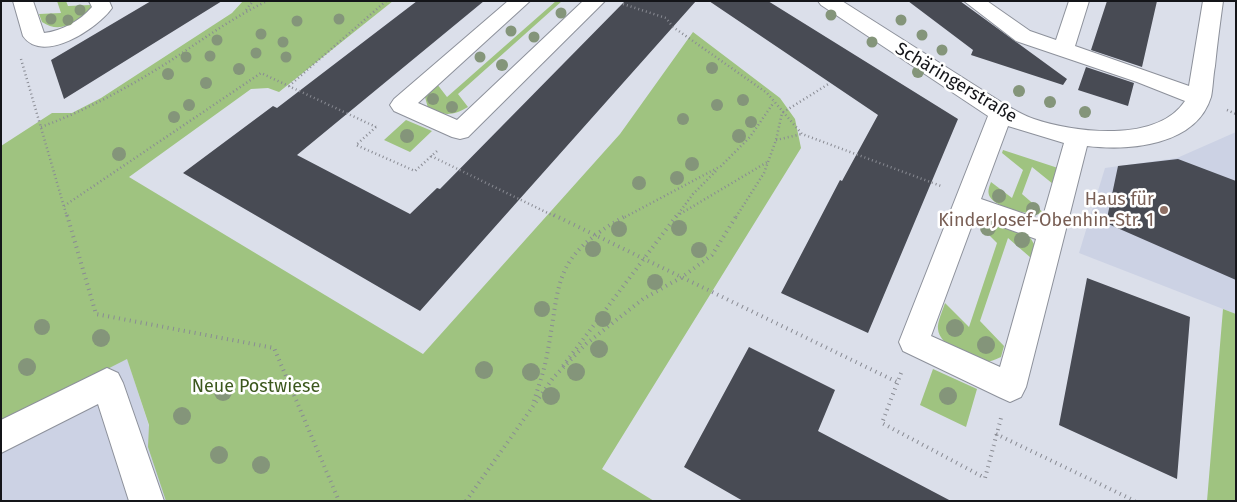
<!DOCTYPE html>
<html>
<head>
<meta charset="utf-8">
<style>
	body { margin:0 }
	#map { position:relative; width:1237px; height:502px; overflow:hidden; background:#dbdfea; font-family:"Fira Sans",sans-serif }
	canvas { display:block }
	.frame { position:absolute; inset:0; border:2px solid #141519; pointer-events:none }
</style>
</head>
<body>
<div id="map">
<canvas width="1237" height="502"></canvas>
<div class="frame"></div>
</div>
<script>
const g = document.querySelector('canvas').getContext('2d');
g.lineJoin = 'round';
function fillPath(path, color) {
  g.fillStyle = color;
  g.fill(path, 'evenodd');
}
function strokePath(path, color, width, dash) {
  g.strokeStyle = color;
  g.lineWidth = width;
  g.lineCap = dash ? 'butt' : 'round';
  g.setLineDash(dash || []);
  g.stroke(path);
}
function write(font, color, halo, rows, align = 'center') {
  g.font = font + ' "Fira Sans",sans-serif';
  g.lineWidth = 5;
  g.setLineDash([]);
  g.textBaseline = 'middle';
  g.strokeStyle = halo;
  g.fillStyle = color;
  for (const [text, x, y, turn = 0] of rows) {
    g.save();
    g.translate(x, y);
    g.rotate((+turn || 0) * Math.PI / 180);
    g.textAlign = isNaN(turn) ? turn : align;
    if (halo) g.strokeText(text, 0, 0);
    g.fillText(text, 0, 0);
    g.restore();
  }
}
fillPath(new Path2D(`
	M 1236,132 L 1236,314 L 1079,253 L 1105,168 L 1177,158 Z
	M 127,358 L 173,501 L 1,501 L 1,423 Z`), '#ccd2e4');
fillPath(new Path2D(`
	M 57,1 L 66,1 L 68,6 L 90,5 L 92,9 C 77,21 61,35 42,22 L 39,14 L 61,13 Z
	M 243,1 L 393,1 L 279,92 L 268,88 L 251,89 L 129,177 L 423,354 L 620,134 L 693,32 L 780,98 L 795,119 L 801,148 L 602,469 L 654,501 L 166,501 L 148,447 L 149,425 L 127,359 L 1,423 L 1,146 L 52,113 L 72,113 L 101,98 L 232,13 Z
	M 556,1 L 562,1 L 458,94 L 468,107 C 453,116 443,116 428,108 L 425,97 L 437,84 L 447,97 Z
	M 406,120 L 432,131 L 410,152 L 384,140 Z
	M 1003,150 L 1058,168 L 1053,184 L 1032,167 L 1022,194 L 1045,214 C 1033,216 996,208 990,197 C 987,192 989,187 991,182 L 1012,198 L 1023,170 L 1002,153 Z
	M 984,217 L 1028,234 L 1034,244 L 1031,258 L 1008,238 L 980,321 L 1004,346 L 1001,357 C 995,360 989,362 982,362 C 969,360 939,345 938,329 C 937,322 943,310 945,303 L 969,327 L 997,243 L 976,222 Z
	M 1223,309 L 1236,314 L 1236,501 L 1207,501 Z
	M 933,369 L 977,389 L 966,427 L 920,405 Z`), '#9fc380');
fillPath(new Path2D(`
	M 151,1 L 222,1 L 64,99 L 51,60 Z
	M 417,1 L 484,1 L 297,155 L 410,214 L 437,188 L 440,189 L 625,1 L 696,1 L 420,311 L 183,173 L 273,106 L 277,108 Z
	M 709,1 L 768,1 L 958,119 L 868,333 L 781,293 L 840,180 L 842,181 L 878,115 Z
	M 908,1 L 960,1 L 1067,79 L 1063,85 L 971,55 L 973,50 Z
	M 1107,1 L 1157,1 L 1142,67 L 1091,50 Z
	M 1086,67 L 1134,83 L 1128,106 L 1078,90 Z
	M 1178,159 L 1236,181 L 1236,280 L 1106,223 L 1118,166 Z
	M 1087,278 L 1190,317 L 1177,479 L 1059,425 Z
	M 749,347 L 835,390 L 818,431 L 951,501 L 743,501 L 684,467 Z`), '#484b54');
const minor = new Path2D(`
	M 13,1 L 33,1 L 44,33 C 62,31 80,21 92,7 L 89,1 L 109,1 L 112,8 C 98,28 43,65 23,36 Z
	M 508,1 L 530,1 L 418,103 L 457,120 L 583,1 L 605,1 L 468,137 L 460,139 L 452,137 L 394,111 L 390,105 L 394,99 Z
	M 818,1 L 842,1 L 1009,107 C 1017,111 1025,116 1034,119 C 1076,133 1157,143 1185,101 L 1137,82 L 1016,41 L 964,1 L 987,1 L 1030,31 L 1056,40 L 1069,1 L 1089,1 L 1075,46 L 1189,86 L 1203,1 L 1223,1 C 1220,23 1217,45 1215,66 C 1213,76 1213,88 1211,97 C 1196,146 1129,151 1087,146 L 1026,387 L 1021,397 L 1010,402 L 999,397 L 903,351 L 899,342 L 988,116 L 821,5 ZM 1008,126 L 1064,143 L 1042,220 L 981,199 ZM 975,217 L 1036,239 L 1000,367 L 931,336 Z
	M 107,368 L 118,373 L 123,383 L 164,501 L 129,501 L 98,404 L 1,453 L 1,420 Z`);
strokePath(minor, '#8d919b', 2);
strokePath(new Path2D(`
	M 623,4 L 666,18 L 673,27 L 767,93 L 802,134 L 941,186
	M 246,10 L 253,1
	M 21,59 L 67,217
	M 289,86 L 386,1
	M 1227,110 L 1236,114
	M 41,127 C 87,110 129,87 170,61 C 202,40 232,18 267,1
	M 376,127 L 356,145 L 415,171 L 437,151
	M 776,140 L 802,134
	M 431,156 L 556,217
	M 64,206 L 261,73 L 376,127
	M 680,214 L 769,161
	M 625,217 L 721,166 L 750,137 L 774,102
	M 676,217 L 693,194 L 718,169
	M 736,217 L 764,173 L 776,140 L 782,113 L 830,83`), '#898b93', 2.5, [1, 3]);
strokePath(new Path2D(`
	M 67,215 L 96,314 L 274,348 L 339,501
	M 554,215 L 897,382
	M 563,366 L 677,215
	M 901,373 L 882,423 L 985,478 L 1001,418
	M 534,401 C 538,388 543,374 546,360 C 562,282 548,259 627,215
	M 996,434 L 1135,501
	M 466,501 L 553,378 L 586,344 L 643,299 L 682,277 L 712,255 L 737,215`), '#898b93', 4, [1, 4.5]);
fillPath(minor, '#fff');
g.fillStyle = '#84957a';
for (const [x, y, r] of [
	[80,10,5.5],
	[561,13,5.5],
	[831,15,5.5],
	[51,19,5.5],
	[339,19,5.5],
	[68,20,5.5],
	[901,20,5.5],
	[297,21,5.5],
	[511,31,5.5],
	[261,34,5.5],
	[922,35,5.5],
	[534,37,5.5],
	[217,40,5.5],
	[283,42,5.5],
	[872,42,5.5],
	[942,50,5.5],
	[256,53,5.5],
	[210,56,5.5],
	[186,57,5.5],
	[286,57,5.5],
	[480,57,5.5],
	[502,65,6],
	[712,68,6],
	[239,69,6],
	[918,72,6],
	[168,74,6],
	[206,83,6],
	[1019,91,6],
	[433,99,6],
	[743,100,6],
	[1050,102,6],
	[189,105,6],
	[717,105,6],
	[452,107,6],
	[1085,112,6],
	[174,117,6],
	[683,119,6],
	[751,122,6],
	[407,136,7],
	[739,136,7],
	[119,154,7],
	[692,164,7],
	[677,178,7],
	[639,183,7],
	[999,196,7],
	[1033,209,7],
	[679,228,8],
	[988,228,8],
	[619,229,8],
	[1022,240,8],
	[593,249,8],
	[699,250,8],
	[655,282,8],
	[542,309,8],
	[603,319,8],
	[955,328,9],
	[42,327,8],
	[101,338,9],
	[986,345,9],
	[599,349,9],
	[27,367,9],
	[484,370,9],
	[531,372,9],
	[576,372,9],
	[223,392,9],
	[551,396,9],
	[948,396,9],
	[182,416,9],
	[219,455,9],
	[261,465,9]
]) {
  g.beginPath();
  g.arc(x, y, r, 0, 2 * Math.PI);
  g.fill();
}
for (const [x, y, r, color] of [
	[1164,210,5,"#8d6e63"]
]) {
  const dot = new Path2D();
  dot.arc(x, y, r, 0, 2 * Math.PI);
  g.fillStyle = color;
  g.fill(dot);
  strokePath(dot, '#fff', 2);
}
write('18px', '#141519', '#fff', [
	["Schäringerstraße",956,83,31]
]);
write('18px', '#785e54', '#fff', [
	["Haus für",1154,200],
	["KinderJosef-Obenhin-Str. 1",1154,221]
], 'right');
write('18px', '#3c581e', '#fff', [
	["Neue Postwiese",256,387]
]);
</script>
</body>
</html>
